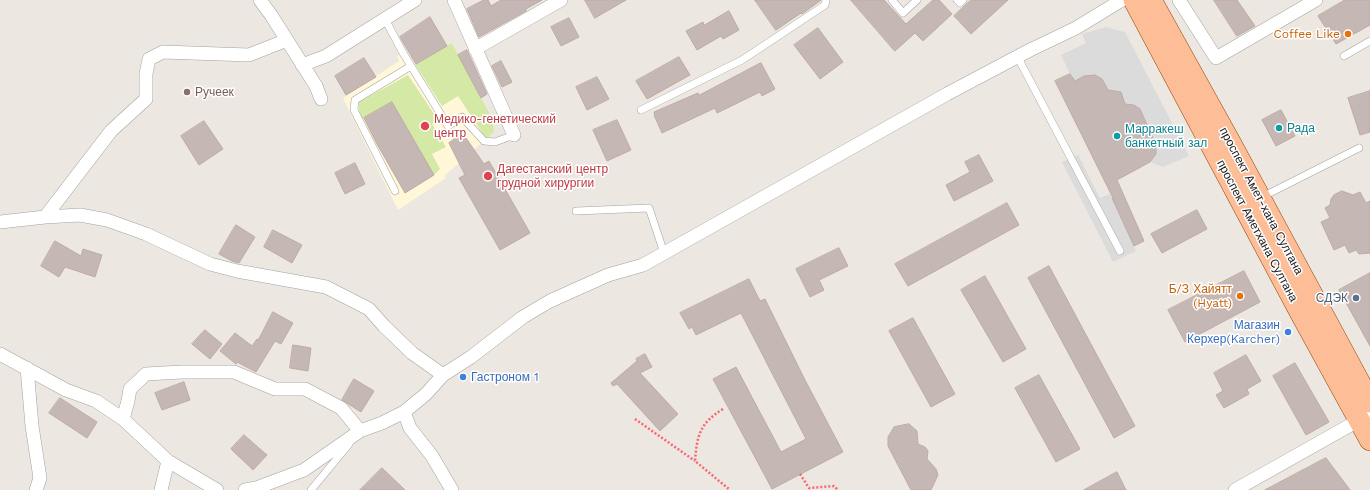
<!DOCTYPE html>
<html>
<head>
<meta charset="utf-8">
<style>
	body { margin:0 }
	canvas { display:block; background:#ede7e1 }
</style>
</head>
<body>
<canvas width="1370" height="490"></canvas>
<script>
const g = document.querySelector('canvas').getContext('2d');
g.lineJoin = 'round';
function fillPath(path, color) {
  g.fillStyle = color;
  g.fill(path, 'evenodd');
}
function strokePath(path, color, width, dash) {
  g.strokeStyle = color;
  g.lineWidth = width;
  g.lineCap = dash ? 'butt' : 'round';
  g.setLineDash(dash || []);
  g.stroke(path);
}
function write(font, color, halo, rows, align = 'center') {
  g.font = font + ' "Work Sans",sans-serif';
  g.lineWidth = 3;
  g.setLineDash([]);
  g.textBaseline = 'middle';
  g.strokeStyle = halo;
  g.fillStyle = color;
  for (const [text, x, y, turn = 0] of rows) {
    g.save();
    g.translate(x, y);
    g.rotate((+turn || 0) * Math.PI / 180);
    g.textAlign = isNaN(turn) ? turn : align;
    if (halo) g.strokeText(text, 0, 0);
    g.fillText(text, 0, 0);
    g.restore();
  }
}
fillPath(new Path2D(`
	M 452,43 L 493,120 L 494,132 L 444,176 L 446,178 L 398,210 L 343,98 L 399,61 L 397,56 L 407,51 L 415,64 Z`), '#fff7d8');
fillPath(new Path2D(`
	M 452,43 L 493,120 L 494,132 L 486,139 L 458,96 L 442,106 L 415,64 Z
	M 408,75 L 438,120 L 432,124 L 446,147 L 432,154 L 440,169 L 434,175 L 392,102 L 362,119 L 359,110 L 359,102 Z`), '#d4e9a5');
fillPath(new Path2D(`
	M 1106,27 L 1125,32 L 1189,156 L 1163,167 L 1150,162 L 1156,154 L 1156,145 L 1140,109 L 1133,105 L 1125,104 L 1121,92 L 1108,90 L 1102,79 L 1084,76 L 1075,81 L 1070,74 L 1061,55 L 1086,43 L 1082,34 Z
	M 1078,155 L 1100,198 L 1110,194 L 1136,251 L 1113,262 L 1062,162 Z`), '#dbdbdb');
const building = new Path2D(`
	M 484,0 L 488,0 L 491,6 L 501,0 L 542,0 L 526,9 L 526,11 L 479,37 L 467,9 Z
	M 585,0 L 626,0 L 595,18 Z
	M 755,0 L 821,0 L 802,14 L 801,13 L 776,30 Z
	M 851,0 L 884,0 L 906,24 L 933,0 L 939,0 L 952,14 L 923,41 L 915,33 L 895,51 Z
	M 971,0 L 1008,0 L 971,34 L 954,16 Z
	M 1214,0 L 1237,0 L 1255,26 L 1237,36 Z
	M 1345,0 L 1370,0 L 1370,25 L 1336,44 L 1318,16 Z
	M 729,11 L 739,30 L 723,39 L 721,36 L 697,50 L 686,31 L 703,22 L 704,25 Z
	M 430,17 L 447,46 L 416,64 L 400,37 Z
	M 569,18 L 579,37 L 561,46 L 551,27 Z
	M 818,28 L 843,62 L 820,79 L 794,45 Z
	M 467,50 L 487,94 L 481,98 L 458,55 Z
	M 679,57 L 690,75 L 647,99 L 636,81 Z
	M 364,58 L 376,77 L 346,95 L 335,76 Z
	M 501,61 L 512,82 L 502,87 L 492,66 Z
	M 761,63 L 775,89 L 762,96 L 760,92 L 717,113 L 715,108 L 662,133 L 654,115 L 655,115 L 654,112 L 698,93 L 699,95 Z
	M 1070,74 L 1075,81 L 1084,76 L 1095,75 L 1102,79 L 1108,90 L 1121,92 L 1125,104 L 1134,105 L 1140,109 L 1156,145 L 1156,154 L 1150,162 L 1117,180 L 1144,241 L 1134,246 L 1112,198 L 1113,198 L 1055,81 Z
	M 597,77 L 609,99 L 587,110 L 576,87 Z
	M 1370,91 L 1370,132 L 1360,135 L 1348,98 Z
	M 392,102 L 434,175 L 405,193 L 377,144 L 364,118 Z
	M 1281,110 L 1295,136 L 1276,146 L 1262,120 Z
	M 617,120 L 631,150 L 607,161 L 593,130 Z
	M 204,121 L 223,149 L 199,165 L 181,136 Z
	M 458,137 L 461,141 L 466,138 L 484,164 L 489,161 L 530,233 L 500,250 L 459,178 L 465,175 L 449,143 Z
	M 979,155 L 993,181 L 954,201 L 946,185 L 970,172 L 965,162 Z
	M 355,163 L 365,184 L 345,194 L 335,173 Z
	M 1342,191 L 1353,195 L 1360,192 L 1366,203 L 1370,201 L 1370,253 L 1359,254 L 1356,250 L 1349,253 L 1345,245 L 1334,250 L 1321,222 L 1330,218 L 1325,208 L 1330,205 L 1331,199 L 1334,195 Z
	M 1007,203 L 1019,225 L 908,286 L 895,264 Z
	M 1197,210 L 1207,229 L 1162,253 L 1151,234 Z
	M 236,225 L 255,237 L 239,263 L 232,261 L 219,254 Z
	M 273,230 L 302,245 L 292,263 L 264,247 Z
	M 55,241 L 81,256 L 83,249 L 102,255 L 95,277 L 65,267 L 59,277 L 41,266 Z
	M 839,248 L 848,266 L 819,280 L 824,290 L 810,297 L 796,269 Z
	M 1049,266 L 1135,426 L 1114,438 L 1028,278 Z
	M 1244,271 L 1260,302 L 1185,342 L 1168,310 Z
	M 1370,273 L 1370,346 L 1339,290 Z
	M 985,276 L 1026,349 L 1003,362 L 961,290 Z
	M 749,279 L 760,301 L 765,299 L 805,380 L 843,452 L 772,489 L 713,379 L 736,367 L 781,452 L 806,439 L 741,313 L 696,335 L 692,327 L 689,329 L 680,313 Z
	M 273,312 L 293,323 L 281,344 L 275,341 L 256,372 L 237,362 L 236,364 L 220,351 L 235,333 L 252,346 L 257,339 L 258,340 Z
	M 913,318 L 955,394 L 931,407 L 889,331 Z
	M 205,330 L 222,344 L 210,359 L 192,344 Z
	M 293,345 L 311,348 L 308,371 L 290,368 Z
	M 645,354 L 652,367 L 640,373 L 678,414 L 660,431 L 617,384 L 613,386 L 611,383 L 637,361 L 636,359 Z
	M 1246,355 L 1261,381 L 1247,389 L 1249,394 L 1224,408 L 1216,395 L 1223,391 L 1214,373 Z
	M 1295,363 L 1329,422 L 1306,435 L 1273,376 Z
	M 1039,375 L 1080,449 L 1056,462 L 1015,388 Z
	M 354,379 L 374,391 L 361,412 L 342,400 Z
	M 184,382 L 190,400 L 162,410 L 155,393 Z
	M 60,398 L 97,422 L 87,438 L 49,413 Z
	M 909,424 L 917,431 L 918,444 L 925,447 L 928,451 L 927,459 L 936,469 L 938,475 L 931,490 L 911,490 L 888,446 L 888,437 L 894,427 Z
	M 244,435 L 267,455 L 253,470 L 231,449 Z
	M 1326,458 L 1350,490 L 1265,490 Z
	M 382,468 L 405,490 L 360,490 Z
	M 1117,472 L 1126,490 L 1084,490 Z`);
fillPath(building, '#c5b8b4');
strokePath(building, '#bfaaa3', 1);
const lane = new Path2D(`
	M 892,0 L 903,13 L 917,0
	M 957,0 L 960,3 L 963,0
	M 385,19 L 403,53 L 448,126 L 462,117 L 484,141 L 495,142 L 514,135
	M 1017,56 L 1120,251
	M 1344,56 L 1370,41
	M 641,110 L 742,60 L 825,5 L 826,0
	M 395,191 L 354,110 L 355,100 L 411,66
	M 1262,197 L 1359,148
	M 576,211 L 649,208 L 664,253
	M 311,490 L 349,444`);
const street = new Path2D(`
	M 260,0 L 271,15 L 316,86 L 321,99
	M 454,0 L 514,135
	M 1179,0 L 1216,58 L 1316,0
	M 475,49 L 561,0
	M 302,65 L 326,56 L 415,0
	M 45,217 L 111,131 L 146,99 L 146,74 L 149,59 L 163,52 L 249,55 L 287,40
	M 0,222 L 45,217 L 80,215 L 107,220 L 146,234 L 210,264 L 237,271 L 326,287 L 369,309 L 384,326 L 412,353 L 443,375
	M 0,354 L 66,390 L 96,401 L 123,419 L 168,461 L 217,490
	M 27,368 L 32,426 L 40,478 L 36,490
	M 404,412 L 410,428 L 432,456 L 452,490
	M 123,419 L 128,401 L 130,389 L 146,374 L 182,372 L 234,372 L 275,389 L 305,389 L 341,408 L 360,431
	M 161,490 L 168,461
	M 245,490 L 256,488 L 304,470 L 360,431 L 382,423 L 404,412 L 426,394 L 443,375 L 471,357 L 523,317 L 550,301 L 608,275 L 643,265 L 947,94 L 1030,50 L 1076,28 L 1122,0
	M 1235,490 L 1370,414`);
const primary = new Path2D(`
	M 1134,0 L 1300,312 L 1370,440
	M 1151,0 L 1230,142 L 1370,402`);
strokePath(lane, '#a2a2a2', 8);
strokePath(street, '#a2a2a2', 14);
strokePath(primary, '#934600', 22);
strokePath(new Path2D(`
	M 723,409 C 700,423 697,435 695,461 L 730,490
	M 635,419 L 695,461
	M 800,474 L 809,488 L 834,486 L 838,490`), '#fb6471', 2.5, [2, 2]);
strokePath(lane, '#fff', 7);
strokePath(street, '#fff', 13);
strokePath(primary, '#fdbd96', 21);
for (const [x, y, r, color] of [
	[1348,34,4,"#e8710a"],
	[187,92,4,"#8d6e63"],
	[425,126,5,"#e0444e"],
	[1279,128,4,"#0f9aa8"],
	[1117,136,4,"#0f9aa8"],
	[488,176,5,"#e0444e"],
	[1240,296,4,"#e8710a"],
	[1356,298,4,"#5c6f8a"],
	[1288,332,4,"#3f7fe0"],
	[463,377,4,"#3f7fe0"]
]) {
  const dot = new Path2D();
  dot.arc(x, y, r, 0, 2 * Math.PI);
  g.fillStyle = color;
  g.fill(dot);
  strokePath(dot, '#fff', 1.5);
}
write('12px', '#c56008', '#fff', [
	["Coffee Like",1340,34],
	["Б/З Хайятт",1232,289],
	["(Hyatt)",1232,303]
], 'right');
write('12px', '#785e54', '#fff', [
	["Ручеек",195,92]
], 'left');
write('12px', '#be3a42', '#fff', [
	["Медико-генетический",434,119],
	["центр",434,133],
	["Дагестанский центр",497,169],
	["грудной хирургии",497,183]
], 'left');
write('12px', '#0d838f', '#fff', [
	["Рада",1287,128],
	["Марракеш",1125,129],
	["банкетный зал",1125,143]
], 'left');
write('12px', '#1b1b1b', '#fff', [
	["проспект Амет-хана Султана",1261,201,62],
	["проспект Аметхана Султана",1257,231,62]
]);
write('12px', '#4e5e75', '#fff', [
	["СДЭК",1348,298]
], 'right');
write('12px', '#366cbe', '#fff', [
	["Магазин",1280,325],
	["Керхер(Karcher)",1280,339],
	["Гастроном 1",471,377,"left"]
], 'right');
</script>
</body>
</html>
